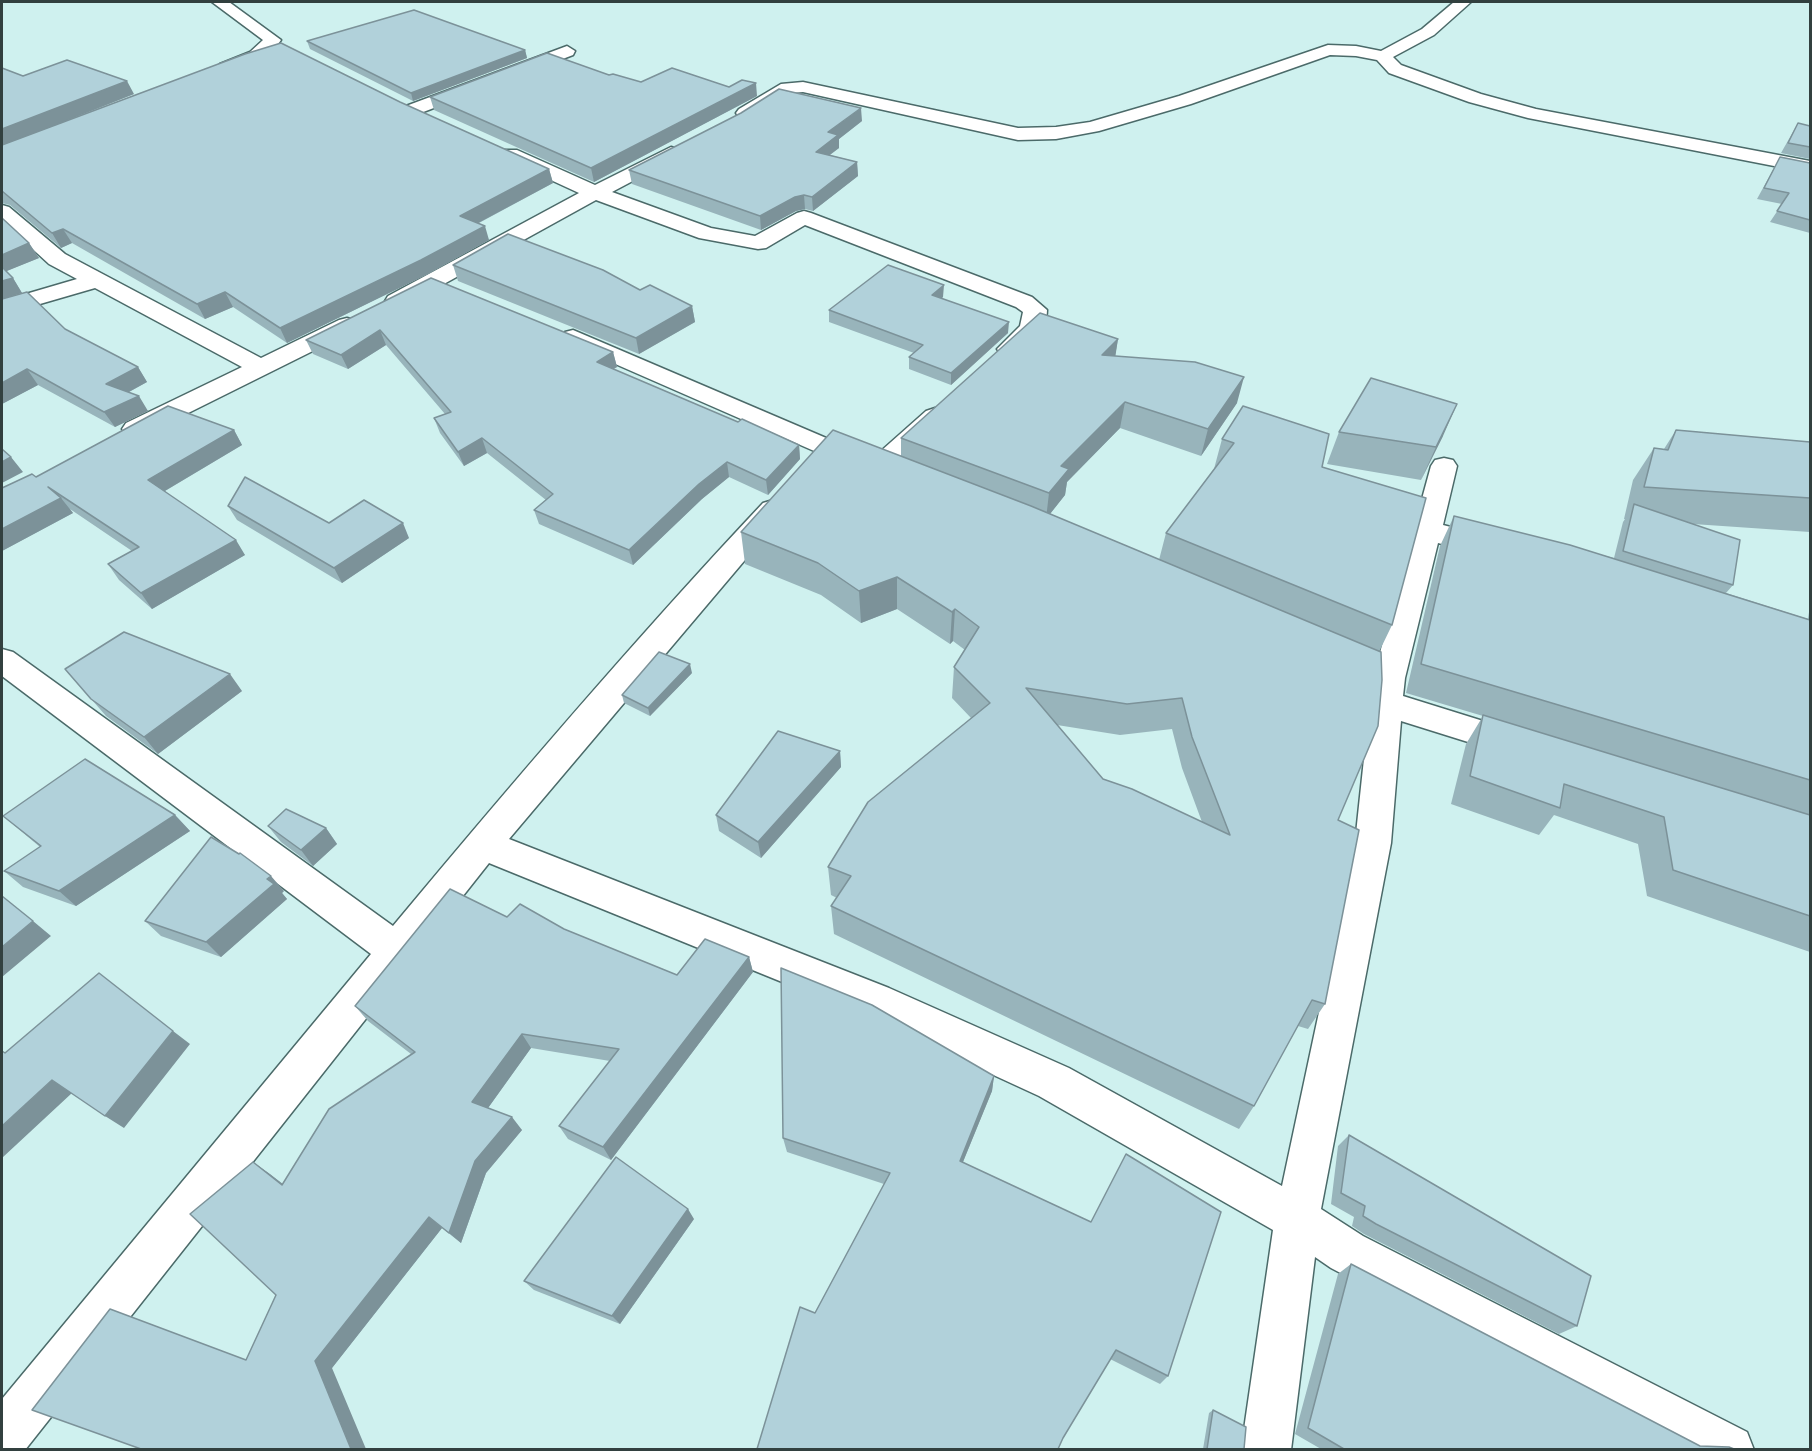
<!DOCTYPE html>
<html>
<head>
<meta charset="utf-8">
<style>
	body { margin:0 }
	#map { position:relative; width:1812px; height:1451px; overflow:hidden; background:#cff1ef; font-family:Commissioner,sans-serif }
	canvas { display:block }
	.frame { position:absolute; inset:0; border:3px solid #32403f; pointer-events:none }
</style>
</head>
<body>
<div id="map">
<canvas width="1812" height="1451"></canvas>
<div class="frame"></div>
</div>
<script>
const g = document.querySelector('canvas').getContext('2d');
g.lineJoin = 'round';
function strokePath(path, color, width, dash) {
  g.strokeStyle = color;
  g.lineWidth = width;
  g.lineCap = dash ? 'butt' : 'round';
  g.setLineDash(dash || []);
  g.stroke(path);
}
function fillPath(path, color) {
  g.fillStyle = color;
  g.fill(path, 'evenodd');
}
const street = new Path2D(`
	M 1454,2 L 1471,2 L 1434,35 L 1393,57 L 1401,65 L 1481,94 L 1536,109 L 1810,161 L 1810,173 L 1528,118 L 1469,102 L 1389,73 L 1377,60 L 1356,56 L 1330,55 L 1191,104 L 1099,131 L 1056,139 L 1018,140 L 803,92 L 791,93 L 751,117 L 739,117 L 736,113 L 739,109 L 781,84 L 803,82 L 1018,128 L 1056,127 L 1090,122 L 1179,96 L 1328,45 L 1356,46 L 1381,51 L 1422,29 Z
	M 567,46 L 575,51 L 573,55 L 418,114 L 406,114 L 403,110 L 406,106 Z
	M 671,147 L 678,149 L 681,153 L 678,157 L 612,192 L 711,228 L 755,236 L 797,213 L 804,211 L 811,213 L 1032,297 L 1047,310 C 1047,332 1023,360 1001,354 L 997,349 L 1020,326 L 1023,312 L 1016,307 L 805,225 L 766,248 L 758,249 L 699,238 L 596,200 L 404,306 L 396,308 L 388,306 L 385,301 L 388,296 L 579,193 L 503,158 L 500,154 L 503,150 L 517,150 L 595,185 Z
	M 2,205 L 9,207 L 65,254 L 261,358 L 339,320 L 347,318 L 355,320 L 359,325 L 355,330 L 144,435 L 135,437 L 126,435 L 122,429 L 126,423 L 242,367 L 95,288 L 2,315 L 2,301 L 77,279 L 49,264 L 2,221 Z
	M 573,330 L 873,458 L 926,411 L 935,408 L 944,411 L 948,416 L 887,474 L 878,476 L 869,474 L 866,469 L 853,468 L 565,342 L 561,337 L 565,332 Z
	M 1444,458 L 1453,460 L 1457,466 L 1443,525 L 1498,539 L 1502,546 L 1498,553 L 1488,556 L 1438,543 L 1405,678 L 1403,696 L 1528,735 L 1533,744 L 1528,753 L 1516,757 L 1401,721 L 1391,843 L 1321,1209 L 1363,1236 L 1747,1432 L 1754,1450 L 1676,1450 L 1331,1268 L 1315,1257 L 1291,1450 L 1241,1450 L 1273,1230 L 1039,1096 L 861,1014 L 489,863 L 25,1450 L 2,1450 L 2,1399 L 371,954 L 2,676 L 2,649 L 13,652 L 393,926 C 513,782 635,639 763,503 L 773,500 L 783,503 L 787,509 L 783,515 L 509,839 L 889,988 L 1069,1068 L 1282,1186 L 1355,843 L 1372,684 L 1329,665 L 1324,657 L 1329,649 L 1340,645 L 1378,660 L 1431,466 L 1435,460 Z`);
const secondary = new Path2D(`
	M 212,2 L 229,2 L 281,40 C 270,55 239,76 220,72 L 217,68 L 220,64 L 250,52 L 263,40 Z`);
strokePath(street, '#4b6a69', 3);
strokePath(secondary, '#4b6a69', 3);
fillPath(street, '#fff');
fillPath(secondary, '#fff');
fillPath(new Path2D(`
	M 307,41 L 525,50 L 527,58 L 413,101 L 310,49 Z
	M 2,68 L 23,76 L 134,94 L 46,129 L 400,102 L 549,169 L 553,183 L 479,223 L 489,240 L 426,275 L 287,343 L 233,307 L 205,319 L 72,243 L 61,248 L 10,205 L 2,203 Z
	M 641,82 L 757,96 L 594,182 L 434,110 L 430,97 Z
	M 862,121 L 839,139 L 839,148 L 830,155 L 857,162 L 858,176 L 813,211 L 805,209 L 796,211 L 761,230 L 632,184 L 629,170 Z
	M 1798,123 L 1810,126 L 1810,159 L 1781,153 Z
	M 1780,157 L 1810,163 L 1810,233 L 1770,222 L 1782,204 L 1757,199 Z
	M 2,218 L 29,243 L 39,258 L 6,271 L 13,278 L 22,293 L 7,297 L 65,329 L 138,367 L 147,382 L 129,392 L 148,411 L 115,427 L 38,385 L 2,404 Z
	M 453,265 L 640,290 L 692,306 L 695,322 L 639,354 L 458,281 Z
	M 431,278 L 613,352 L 617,367 L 613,369 L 738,422 L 799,445 L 800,459 L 768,495 L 729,477 L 702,499 L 633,565 L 539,524 L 534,510 L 546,500 L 487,453 L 464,466 L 440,433 L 434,418 L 445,414 L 386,345 L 348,369 L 313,354 L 306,340 Z
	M 943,297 L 942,298 L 1008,333 L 951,385 L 909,369 L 909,357 L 914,353 L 829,322 L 829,310 Z
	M 1118,339 L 1115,356 L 1237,403 L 1201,456 L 1120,428 L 1067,482 L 1065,495 L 1050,514 L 1159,560 L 1166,533 L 1214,469 L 1222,439 L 1322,467 L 1392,625 L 1379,652 L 1338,820 L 1325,1004 L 1308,1029 L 1298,1026 L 1254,1106 L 1239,1129 L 834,934 L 831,906 L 837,898 L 831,895 L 828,867 L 971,718 L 952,698 L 954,667 L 965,650 L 953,641 L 950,644 L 897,609 L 861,623 L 821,595 L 745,564 L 741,532 L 901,456 L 901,438 ZM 1057,725 L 1120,735 L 1172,729 L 1182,768 L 1202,822 L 1103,779 Z
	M 234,430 L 242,445 L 165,491 L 245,555 L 152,609 L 119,580 L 108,564 L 132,551 L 70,509 L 73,513 L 2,551 L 2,488 L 36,477 Z
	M 1676,430 L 1810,442 L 1810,532 L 1693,524 L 1733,585 L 1726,593 L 1808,619 L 1810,605 L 1810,952 L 1647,896 L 1638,844 L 1554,815 L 1539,835 L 1451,804 L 1466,744 L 1483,716 L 1406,693 L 1440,546 L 1454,516 L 1614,558 L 1623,522 L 1625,519 L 1624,519 L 1633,480 L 1654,448 L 1664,449 Z
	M 1339,432 L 1443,436 L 1421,480 L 1327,464 Z
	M 228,506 L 409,538 L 342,583 L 237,520 Z
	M 65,669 L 242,691 L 158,754 L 106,716 Z
	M 692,673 L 650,716 L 624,703 L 622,695 Z
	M 840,751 L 841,767 L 761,858 L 719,831 L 716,815 Z
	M 175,815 L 190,831 L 76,906 L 23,887 L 4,871 L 40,847 L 3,816 Z
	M 268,826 L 326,828 L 337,844 L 313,866 L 281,842 Z
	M 284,891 L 282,893 L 287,899 L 221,957 L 161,936 L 145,921 Z
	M 507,917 L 564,929 L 677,975 L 749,957 L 753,972 L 611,1160 L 568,1139 L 559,1126 L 610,1061 L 531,1048 L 488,1108 L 522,1130 L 486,1173 L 461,1243 L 442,1228 L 332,1368 L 246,1360 L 276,1295 L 253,1162 L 283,1184 L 411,1054 L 368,1021 L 355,1006 Z
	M 994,1076 L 992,1091 L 963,1162 L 1168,1376 L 1160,1384 L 1110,1359 L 815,1313 L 884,1184 L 787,1152 L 783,1138 Z
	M 1349,1135 L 1577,1326 L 1559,1334 L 1364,1234 L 1352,1226 L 1354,1217 L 1331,1204 L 1338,1146 Z
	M 694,1219 L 620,1324 L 534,1290 L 524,1281 Z
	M 1351,1264 L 1700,1446 L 1734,1449 L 1321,1449 L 1295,1434 L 1338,1274 Z
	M 1213,1410 L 1244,1449 L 1203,1449 L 1209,1413 Z`), '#98b4bb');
fillPath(new Path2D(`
	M 525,50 L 527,58 L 413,101 L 411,93 Z
	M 127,81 L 134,94 L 2,146 L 2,129 Z
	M 756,83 L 757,96 L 594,182 L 591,168 Z
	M 861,108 L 862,121 L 839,139 L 839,148 L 816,165 L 816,152 L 828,132 Z
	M 857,162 L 858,176 L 813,211 L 812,197 Z
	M 549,169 L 553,183 L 465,230 L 460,216 Z
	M 804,195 L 805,209 L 796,211 L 761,230 L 760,216 L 795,197 Z
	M 485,226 L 489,240 L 426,275 L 287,343 L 280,328 Z
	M 63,229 L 72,243 L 61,248 L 52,233 Z
	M 29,243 L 39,258 L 2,273 L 2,255 Z
	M 13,278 L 22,293 L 2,299 L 2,281 Z
	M 944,285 L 943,297 L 932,306 L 932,295 Z
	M 225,292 L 233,307 L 205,319 L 197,304 Z
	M 692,306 L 695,322 L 639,354 L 636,338 Z
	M 1009,322 L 1008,333 L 951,385 L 951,373 Z
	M 380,330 L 386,345 L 348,369 L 341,355 Z
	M 1118,339 L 1114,365 L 1102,355 Z
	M 613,352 L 617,367 L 600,377 L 597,362 Z
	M 138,367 L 147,382 L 116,399 L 106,384 Z
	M 27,369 L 38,385 L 2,404 L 2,383 Z
	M 1244,377 L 1237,403 L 1201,456 L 1208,429 Z
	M 139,396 L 148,411 L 115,427 L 104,412 Z
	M 1125,402 L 1120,428 L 1067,482 L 1065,495 L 1046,519 L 1049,493 L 1061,466 Z
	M 1457,404 L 1443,436 L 1421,480 L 1436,447 Z
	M 234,430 L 242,445 L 158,495 L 148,480 Z
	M 482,438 L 487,453 L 464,466 L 458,452 Z
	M 799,445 L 800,459 L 768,495 L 766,480 Z
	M 11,457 L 23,472 L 2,483 L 2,462 Z
	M 727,462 L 729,477 L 702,499 L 633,565 L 629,550 L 699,484 Z
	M 61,498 L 73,513 L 2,551 L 2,529 Z
	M 403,523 L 409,538 L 342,583 L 334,568 Z
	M 236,540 L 245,555 L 152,609 L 141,593 Z
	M 897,577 L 897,609 L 861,623 L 859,591 Z
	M 955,609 L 953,641 L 950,644 L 952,612 Z
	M 690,664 L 692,673 L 650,716 L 648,708 Z
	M 230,674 L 242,691 L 158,754 L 144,737 Z
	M 840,751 L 841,767 L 761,858 L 758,842 Z
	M 175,815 L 190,831 L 76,906 L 59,891 Z
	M 326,828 L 337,844 L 313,866 L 301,850 Z
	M 271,876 L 284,891 L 282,893 L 287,899 L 221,957 L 206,942 Z
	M 33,921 L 51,936 L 2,977 L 2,947 Z
	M 749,957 L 753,972 L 611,1160 L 603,1147 Z
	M 173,1031 L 190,1044 L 124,1128 L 105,1116 Z
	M 522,1034 L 531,1048 L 483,1115 L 472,1102 Z
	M 994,1076 L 992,1091 L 958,1174 L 960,1161 Z
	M 52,1080 L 72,1093 L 2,1158 L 2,1126 Z
	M 512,1117 L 522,1130 L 486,1173 L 461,1243 L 449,1233 L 475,1161 Z
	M 253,1162 L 270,1174 L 299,1197 L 282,1185 Z
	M 688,1209 L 694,1219 L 620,1324 L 612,1316 Z
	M 429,1217 L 442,1228 L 332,1368 L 366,1449 L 351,1449 L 315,1361 Z`), '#7c9299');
const building = new Path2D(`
	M 414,10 L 525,50 L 411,93 L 307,41 Z
	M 281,43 L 400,102 L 549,169 L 460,216 L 485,226 L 421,260 L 280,328 L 225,292 L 197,304 L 63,229 L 52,233 L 2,191 L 2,145 L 245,54 Z
	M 547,53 L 609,75 L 613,74 L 641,82 L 672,68 L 729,87 L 742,80 L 756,83 L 591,168 L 430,97 Z
	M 67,60 L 127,81 L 2,129 L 2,68 L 23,76 Z
	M 779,89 L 861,108 L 828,132 L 838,135 L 816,152 L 857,162 L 812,197 L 804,195 L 795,197 L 760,216 L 629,170 L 741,113 Z
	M 1798,123 L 1810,126 L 1810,147 L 1788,143 Z
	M 1780,157 L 1810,163 L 1810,220 L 1777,211 L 1789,193 L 1764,188 Z
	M 2,218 L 29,243 L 2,255 Z
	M 508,234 L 603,270 L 640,290 L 650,285 L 692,306 L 636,338 L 453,265 Z
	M 888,265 L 944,285 L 932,295 L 1009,322 L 951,373 L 909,357 L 923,345 L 829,310 Z
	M 2,267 L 13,278 L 2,281 Z
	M 431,278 L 613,352 L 597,362 L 738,422 L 742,419 L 799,445 L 766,480 L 727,462 L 699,484 L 629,550 L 534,510 L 553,494 L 482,438 L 458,452 L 434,418 L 451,412 L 380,330 L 341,355 L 306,340 Z
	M 27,292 L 65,329 L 138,367 L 106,384 L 139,396 L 104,412 L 27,369 L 2,383 L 2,299 Z
	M 1040,313 L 1118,339 L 1102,355 L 1195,362 L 1244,377 L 1208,429 L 1125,402 L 1061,466 L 1069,469 L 1049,493 L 901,438 Z
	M 1371,378 L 1457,404 L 1436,447 L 1339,432 Z
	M 168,406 L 234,430 L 148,480 L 236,540 L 141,593 L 108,564 L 139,547 L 48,487 L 61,498 L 2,529 L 2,488 L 32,474 L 36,477 Z
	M 1243,406 L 1329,434 L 1322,467 L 1426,498 L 1392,625 L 1166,533 L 1234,443 L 1222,439 Z
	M 833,430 L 1031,506 L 1381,652 L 1382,680 L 1378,726 L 1338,820 L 1359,830 L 1325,1004 L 1312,1000 L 1254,1106 L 831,906 L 851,876 L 828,867 L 868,802 L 990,703 L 954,667 L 979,627 L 955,609 L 952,612 L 897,577 L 859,591 L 818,563 L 741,532 ZM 1026,688 L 1127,704 L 1182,698 L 1192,737 L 1230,835 L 1132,789 L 1103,779 Z
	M 1676,430 L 1810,442 L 1810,498 L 1644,487 L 1654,448 L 1668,450 Z
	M 2,449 L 11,457 L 2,462 Z
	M 245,477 L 329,523 L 364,500 L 403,523 L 334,568 L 228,506 Z
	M 1634,504 L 1740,540 L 1733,585 L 1623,551 Z
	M 1454,516 L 1570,545 L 1810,620 L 1810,780 L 1421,664 Z
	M 124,632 L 230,674 L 144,737 L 91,699 L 65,669 Z
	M 659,652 L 690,664 L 648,708 L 622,695 Z
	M 1483,715 L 1810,815 L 1810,916 L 1673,870 L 1664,817 L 1564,784 L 1560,808 L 1470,776 Z
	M 778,731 L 840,751 L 758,842 L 716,815 Z
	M 85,759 L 175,815 L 59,891 L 4,871 L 41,846 L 3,816 Z
	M 286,809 L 326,828 L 301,850 L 268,826 Z
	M 211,837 L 239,854 L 240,853 L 271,876 L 267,879 L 274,884 L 206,942 L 145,921 Z
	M 450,889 L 507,917 L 520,904 L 564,929 L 677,975 L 705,939 L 749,957 L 603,1147 L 559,1126 L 619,1049 L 522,1034 L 472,1102 L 512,1117 L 475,1161 L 449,1233 L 429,1217 L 315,1361 L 351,1449 L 141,1449 L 32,1410 L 110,1309 L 246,1360 L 276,1295 L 190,1214 L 253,1162 L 282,1185 L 329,1109 L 415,1052 L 355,1006 Z
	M 2,896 L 33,921 L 2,947 Z
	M 781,968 L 872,1005 L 994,1076 L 960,1161 L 1091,1222 L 1126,1154 L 1221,1212 L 1168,1376 L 1116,1350 L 1063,1438 L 1058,1449 L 757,1449 L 800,1307 L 815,1313 L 890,1173 L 783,1138 Z
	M 99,973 L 173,1031 L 105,1116 L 52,1080 L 2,1126 L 2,1051 L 5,1053 Z
	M 1349,1135 L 1591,1276 L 1577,1326 L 1376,1224 L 1363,1216 L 1365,1206 L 1341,1193 Z
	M 616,1157 L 688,1209 L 612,1316 L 524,1281 Z
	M 1351,1264 L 1700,1446 L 1729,1447 L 1734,1449 L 1344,1449 L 1308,1428 Z
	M 1213,1410 L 1246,1427 L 1244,1449 L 1207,1449 Z`);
fillPath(building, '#b1d1da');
strokePath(building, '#7c9299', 1.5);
</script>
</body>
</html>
